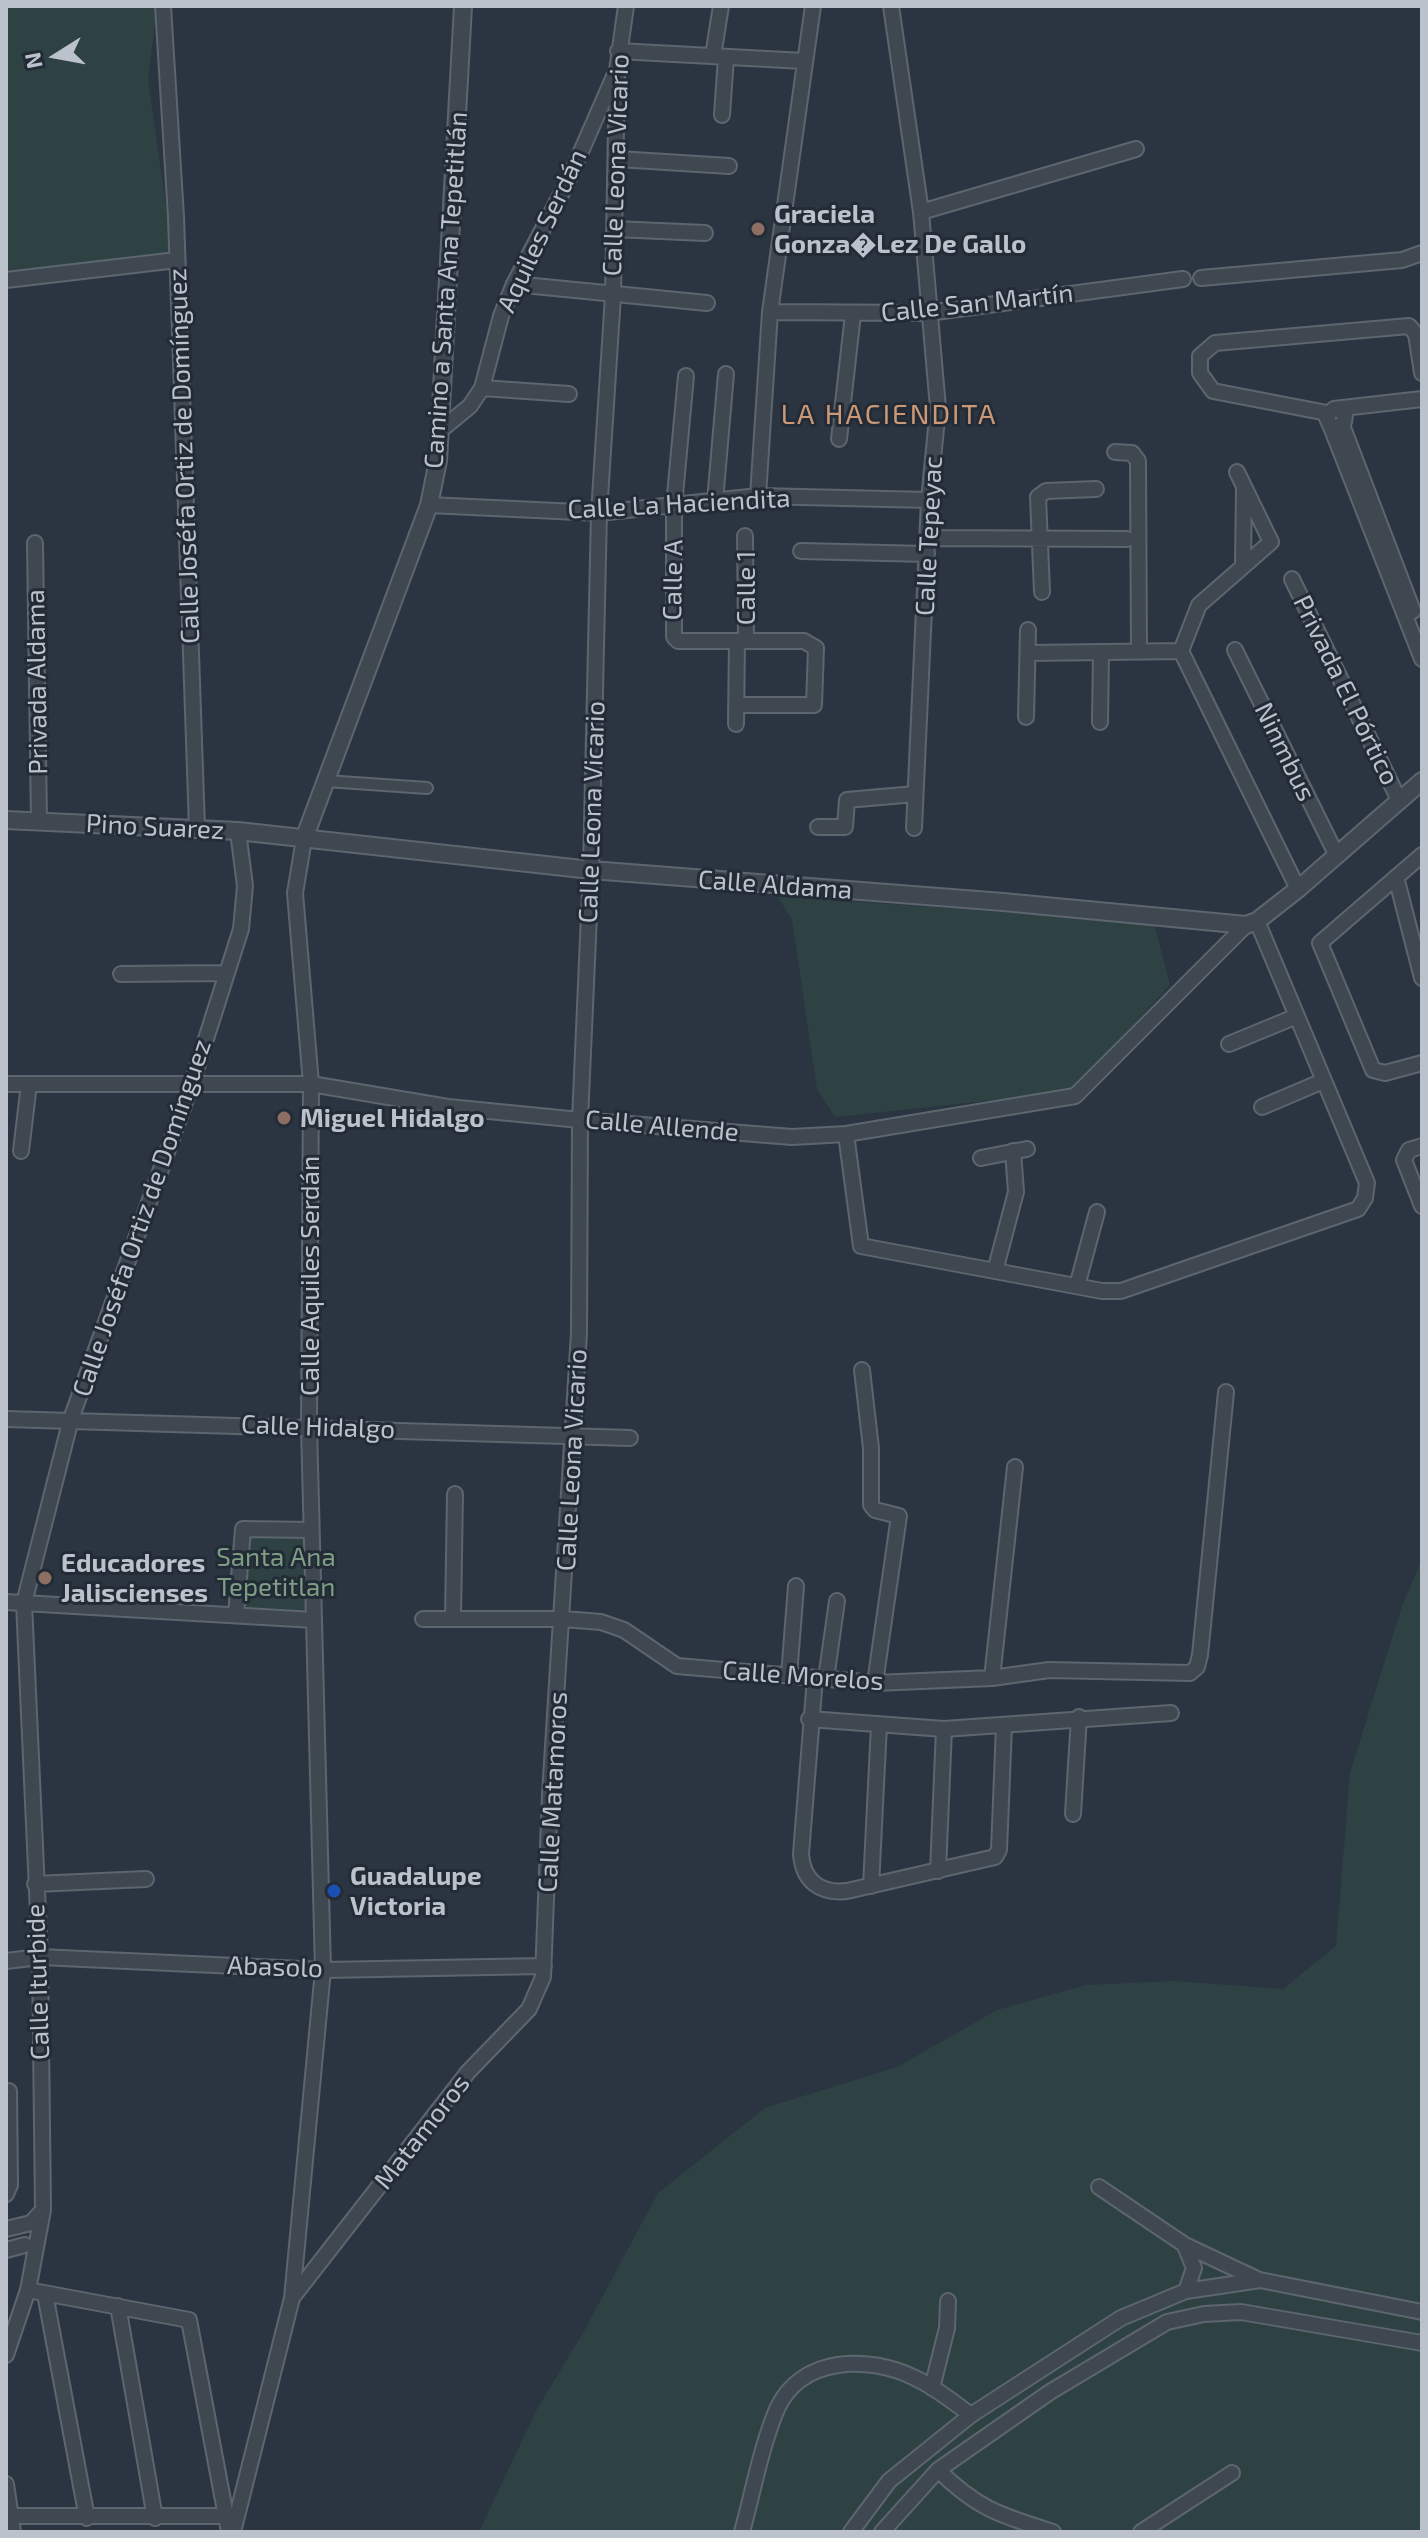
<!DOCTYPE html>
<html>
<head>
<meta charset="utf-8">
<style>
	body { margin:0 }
	#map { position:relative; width:1428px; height:2538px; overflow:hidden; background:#2b3541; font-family:"Exo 2",sans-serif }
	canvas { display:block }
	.frame { position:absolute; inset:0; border:8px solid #bcc2cb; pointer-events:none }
	.north { position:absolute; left:16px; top:16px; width:80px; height:80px; -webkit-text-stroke:6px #232c36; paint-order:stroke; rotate:259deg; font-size:22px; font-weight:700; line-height:32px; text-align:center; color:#bcc2cb }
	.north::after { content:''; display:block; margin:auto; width:28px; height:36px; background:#bcc2cb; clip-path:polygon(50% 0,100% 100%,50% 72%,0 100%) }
</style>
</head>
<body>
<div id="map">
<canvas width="1428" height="2538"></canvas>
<div class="frame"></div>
<div class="north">N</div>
</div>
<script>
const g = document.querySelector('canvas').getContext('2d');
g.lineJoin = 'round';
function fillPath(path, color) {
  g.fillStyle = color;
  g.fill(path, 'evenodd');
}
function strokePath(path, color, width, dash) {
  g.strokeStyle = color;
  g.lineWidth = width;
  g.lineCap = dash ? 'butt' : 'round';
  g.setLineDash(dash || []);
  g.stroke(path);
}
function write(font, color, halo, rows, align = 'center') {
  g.font = font + ' "Exo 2",sans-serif';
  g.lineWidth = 6;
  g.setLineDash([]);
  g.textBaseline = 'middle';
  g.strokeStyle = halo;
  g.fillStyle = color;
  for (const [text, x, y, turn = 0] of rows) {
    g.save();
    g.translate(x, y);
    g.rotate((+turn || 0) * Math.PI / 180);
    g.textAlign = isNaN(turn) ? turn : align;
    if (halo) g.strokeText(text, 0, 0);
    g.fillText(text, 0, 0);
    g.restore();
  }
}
fillPath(new Path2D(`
	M 6,6 L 157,6 L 148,80 L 173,256 L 6,271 Z
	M 777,896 L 1154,923 L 1170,985 L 1071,1092 L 835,1117 L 817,1089 L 792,919 Z
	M 245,1531 L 307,1533 L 308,1611 L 243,1611 Z
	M 1422,1559 L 1422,2532 L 479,2532 L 537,2409 L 583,2333 L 658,2193 L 765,2108 L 897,2067 L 997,2010 L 1086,1985 L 1174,1981 L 1283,1989 L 1336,1946 L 1350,1773 L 1402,1606 Z`), '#2e4243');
const pedestrian = new Path2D(`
	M 326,781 L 427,788`);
const minor = new Path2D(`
	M 163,6 L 176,217 L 197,828
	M 891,6 L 921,212 L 938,408 L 929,500 L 914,828
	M 618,51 L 804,61
	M 713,56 L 721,6
	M 722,115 L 726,57
	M 618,159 L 729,166
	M 921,212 L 1136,149
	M 615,229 L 705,233
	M 1201,278 L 1402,260 L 1422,253
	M 6,280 L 177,260
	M 514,284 L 707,303
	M 770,312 L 928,313 L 1183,279
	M 686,376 L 674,506 L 674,637 L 678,641 L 804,641 L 816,648 L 814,705 L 736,705
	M 482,388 L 569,394
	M 1338,409 L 1345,415 L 1344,422 L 1339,427 L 1331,427 L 1326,416 L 1334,409 L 1422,399
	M 1327,413 L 1213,391 L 1200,373 L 1200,356 L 1215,343 L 1409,326 L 1416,334 L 1422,373
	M 1342,425 L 1413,611
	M 1331,427 L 1422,659
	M 442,429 L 470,406 L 482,388 L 501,316 L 514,284 L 569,179 L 615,74
	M 839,439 L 853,314
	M 1115,452 L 1132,453 L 1138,461 L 1139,652
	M 758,496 L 770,312 L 813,6
	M 715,501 L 726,374
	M 429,505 L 599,513 L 758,496 L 929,500
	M 745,536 L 746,641
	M 928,538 L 1127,539
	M 35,543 L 39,821
	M 801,551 L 927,554
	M 1243,564 L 1244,488
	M 1292,579 L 1399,800
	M 1042,592 L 1038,497 L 1046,491 L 1096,489
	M 1235,650 L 1336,854
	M 1181,651 L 1298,889
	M 1181,651 L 1199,605 L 1271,542 L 1237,472
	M 1028,653 L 1181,651
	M 1026,717 L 1028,630
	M 1100,722 L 1101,652
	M 736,724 L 737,641
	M 818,827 L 845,827 L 847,800 L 915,794
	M 1422,855 L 1320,943 L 1373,1070 L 1385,1073 L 1422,1063
	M 1396,877 L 1422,978
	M 121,974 L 227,973
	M 1229,1044 L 1297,1016
	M 6,1084 L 311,1084 L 448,1107 L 580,1120 L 792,1137 L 846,1134 L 1075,1096 L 1246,925
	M 1262,1107 L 1323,1081
	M 846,1134 L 861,1246 L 1102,1291 L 1121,1291 L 1358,1209 L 1365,1198 L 1367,1183 L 1257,921
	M 1422,1146 L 1409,1150 L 1404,1160 L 1422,1206
	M 21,1151 L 29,1084
	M 981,1158 L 1027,1149
	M 995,1271 L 1016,1192 L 1013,1151
	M 1077,1286 L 1097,1212
	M 862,1370 L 871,1448 L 871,1505 L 875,1510 L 899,1516 L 875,1683
	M 6,1419 L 630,1438
	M 6,1602 L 314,1620
	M 236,1615 L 243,1529 L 311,1530
	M 453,1618 L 455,1494
	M 423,1619 L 563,1619 L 601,1622 L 624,1630 L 677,1666 L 875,1683 L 992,1678 L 1049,1670 L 1190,1673 L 1197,1667 L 1200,1655 L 1226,1392
	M 789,1676 L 796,1586
	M 815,1678 L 801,1854 C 803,1881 820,1894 847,1891 L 995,1857 L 999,1850 L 1004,1726
	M 992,1678 L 1015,1467
	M 826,1679 L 837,1601
	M 809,1719 L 944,1729 L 1171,1713
	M 1073,1814 L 1079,1717
	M 938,1871 L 944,1729
	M 35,1884 L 146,1879
	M 871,1886 L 879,1725
	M 6,1961 L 40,1957 L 323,1970 L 544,1966
	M 1099,2187 L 1185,2245 L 1257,2279
	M 6,2194 L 10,2185 L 9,2091
	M 6,2229 L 31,2223 L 43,2210
	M 1185,2246 L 1194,2268 L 1186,2291
	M 6,2250 L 25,2245
	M 28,2290 L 189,2320 L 229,2532
	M 45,2294 L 87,2518
	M 292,2298 L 468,2072 L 529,2009 L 543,1977 L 550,1794 L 579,1333 L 580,1120 L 591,870 L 599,513 L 613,296 L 617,70 L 626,6
	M 118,2306 L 155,2518
	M 6,2355 L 28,2290 L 43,2210 L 40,1957 L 24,1603 L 71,1419 L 192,1083 L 241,929 L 245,886 L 238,831
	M 932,2388 L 947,2328 L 948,2301
	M 938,2470 C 979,2510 1000,2515 1053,2532
	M 6,2484 L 13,2532
	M 12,2516 L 226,2516
	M 233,2532 L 292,2298 L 323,1970 L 309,1426 L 311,1084 L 295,893 L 304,839
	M 742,2532 C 753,2492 761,2447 777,2409 C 801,2356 869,2355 915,2378 C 935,2387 953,2402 971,2415
	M 851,2532 L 889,2481 L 971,2415 L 1121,2318 L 1186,2291 L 1260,2280 L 1422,2312
	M 882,2532 L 938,2470 L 1050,2392 L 1167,2322 L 1204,2314 L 1241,2312 L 1422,2343
	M 1141,2532 L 1232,2473`);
const tertiary = new Path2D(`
	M 6,820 L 238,831 L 591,870 L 1003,902 L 1246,925 L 1257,921 L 1298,889 L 1422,781
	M 304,839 L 429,505 L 438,461 L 463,6`);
strokePath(pedestrian, '#5d656e', 14);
strokePath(minor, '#5d656e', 18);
strokePath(tertiary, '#5d656e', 20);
strokePath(pedestrian, '#3f4751', 10);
strokePath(minor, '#3f4751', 14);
strokePath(tertiary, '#3f4751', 16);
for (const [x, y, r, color] of [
	[758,229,8,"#8d6e63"],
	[284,1118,8,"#8d6e63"],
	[45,1578,8,"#8d6e63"],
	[334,1891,8,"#1a4fb4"]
]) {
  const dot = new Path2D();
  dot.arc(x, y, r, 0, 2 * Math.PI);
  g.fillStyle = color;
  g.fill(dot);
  strokePath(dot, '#232c36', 3);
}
write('26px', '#bcc2cb', '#232c36', [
	["Calle Leona Vicario",616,165,-88],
	["Aquiles Serdán",542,231,-65],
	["Camino a Santa Ana Tepetitlán",446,290,-86],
	["Calle San Martín",977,303,-6],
	["Calle Joséfa Ortiz de Domínguez",184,456,-92],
	["Calle La Haciendita",679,504,-3],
	["Calle Tepeyac",929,536,-87],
	["Calle A",673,580,-89],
	["Calle 1",746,588,-90],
	["Privada Aldama",37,682,-91],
	["Privada El Pórtico",1346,690,64],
	["Ninmbus",1285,752,64],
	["Calle Leona Vicario",592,812,-88],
	["Pino Suarez",155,827,3],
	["Calle Aldama",775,885,4],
	["Calle Allende",662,1126,5],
	["Calle Joséfa Ortiz de Domínguez",142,1218,-71],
	["Calle Aquiles Serdán",310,1276,-90],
	["Calle Hidalgo",318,1427,2],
	["Calle Leona Vicario",572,1460,-87],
	["Calle Morelos",803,1676,4],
	["Calle Matamoros",553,1792,-87],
	["Abasolo",275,1967,2],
	["Calle Iturbide",38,1982,-92],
	["Matamoros",422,2132,-52]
]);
write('bold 26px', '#bcc2cb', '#232c36', [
	["Graciela",774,214],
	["Gonza�Lez De Gallo",774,244],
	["Miguel Hidalgo",300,1118],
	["Educadores",61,1563],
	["Jaliscienses",61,1593],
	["Guadalupe",350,1876],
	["Victoria",350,1906]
], 'left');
write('26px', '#7d9e84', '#232c36', [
	["Santa Ana",276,1557],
	["Tepetitlan",276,1587]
]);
g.letterSpacing = '2px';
write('28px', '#cb9976', '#232c36', [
	["LA HACIENDITA",889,415]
]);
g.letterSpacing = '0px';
</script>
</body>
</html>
